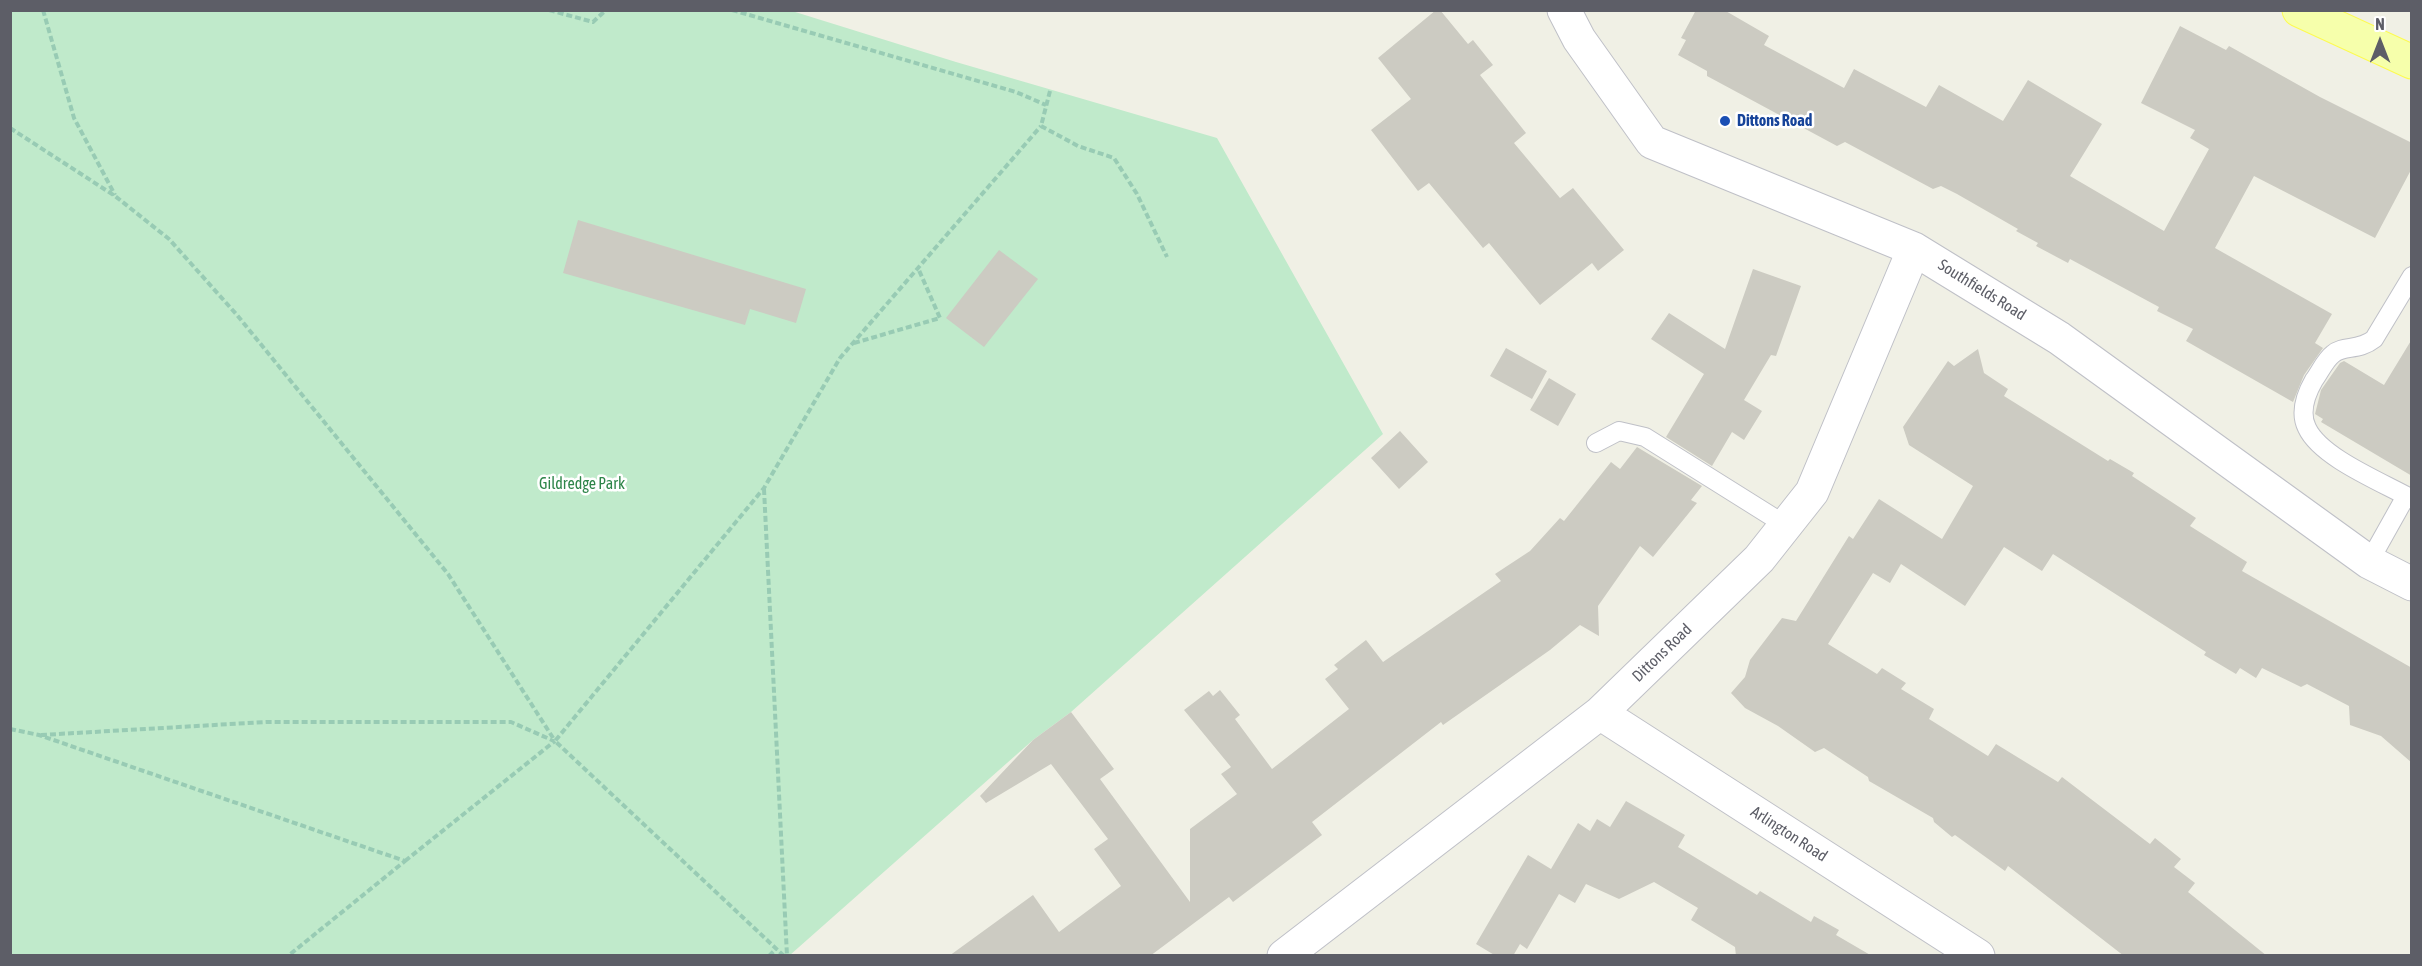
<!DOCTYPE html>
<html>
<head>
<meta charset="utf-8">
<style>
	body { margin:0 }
	#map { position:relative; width:2422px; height:966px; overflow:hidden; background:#f0f0e5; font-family:"Asap Condensed",sans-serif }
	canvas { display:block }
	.frame { position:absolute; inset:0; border:12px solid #5d5e67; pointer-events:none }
	.north { position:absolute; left:2350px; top:12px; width:60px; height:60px; -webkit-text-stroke:4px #fff; paint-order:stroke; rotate:0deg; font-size:16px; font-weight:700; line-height:24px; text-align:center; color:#5d5e67 }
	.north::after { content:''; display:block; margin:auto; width:21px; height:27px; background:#5d5e67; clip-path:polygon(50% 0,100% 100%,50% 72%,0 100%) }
</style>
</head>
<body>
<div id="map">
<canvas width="2422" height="966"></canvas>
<div class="frame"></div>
<div class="north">N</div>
</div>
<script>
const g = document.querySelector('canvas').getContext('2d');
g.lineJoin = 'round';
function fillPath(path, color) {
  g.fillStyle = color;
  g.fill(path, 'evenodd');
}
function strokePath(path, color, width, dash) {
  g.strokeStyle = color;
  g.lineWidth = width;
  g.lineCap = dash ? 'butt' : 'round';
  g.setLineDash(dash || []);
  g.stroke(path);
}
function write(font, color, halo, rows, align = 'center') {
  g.font = font + ' "Asap Condensed",sans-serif';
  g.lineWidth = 5;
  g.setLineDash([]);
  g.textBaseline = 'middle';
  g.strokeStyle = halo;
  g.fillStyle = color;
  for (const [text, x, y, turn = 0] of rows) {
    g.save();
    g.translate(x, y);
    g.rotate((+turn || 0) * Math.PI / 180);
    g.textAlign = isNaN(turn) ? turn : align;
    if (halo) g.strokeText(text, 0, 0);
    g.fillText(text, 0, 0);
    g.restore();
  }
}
fillPath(new Path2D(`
	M 10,11 L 792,11 L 956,62 L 1217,138 L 1383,434 L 1071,712 L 1033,740 L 790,955 L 11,955 Z`), '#c0eacb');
fillPath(new Path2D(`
	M 1436,10 L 1440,10 L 1468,44 L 1473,40 L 1493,65 L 1480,75 L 1526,133 L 1514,143 L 1560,198 L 1573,188 L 1624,250 L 1598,271 L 1592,263 L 1540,305 L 1489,243 L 1483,248 L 1429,183 L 1418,191 L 1371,130 L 1411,99 L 1378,58 Z
	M 1696,10 L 1724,10 L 1769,36 L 1764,45 L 1844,88 L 1854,69 L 1926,107 L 1939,85 L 2003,121 L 2028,80 L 2102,124 L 2070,176 L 2164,231 L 2209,149 L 2190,138 L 2195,130 L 2141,103 L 2180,26 L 2226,50 L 2229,46 L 2320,97 L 2412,143 L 2412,168 L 2375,238 L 2254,176 L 2215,248 L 2332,314 L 2315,343 L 2323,348 L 2304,375 L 2293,402 L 2186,341 L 2193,329 L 2157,311 L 2159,307 L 2070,259 L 2068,263 L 2036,246 L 2038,243 L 2016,231 L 2018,229 L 1957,194 L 1941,186 L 1933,189 L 1845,142 L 1837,146 L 1707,76 L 1707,71 L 1678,55 L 1686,40 L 1681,38 Z
	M 578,220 L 806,289 L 796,323 L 750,309 L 745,325 L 563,273 Z
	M 999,250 L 1038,279 L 984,347 L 946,318 Z
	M 1753,269 L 1801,286 L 1776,356 L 1771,355 L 1744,400 L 1762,411 L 1744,440 L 1732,432 L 1712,466 L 1666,437 L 1704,374 L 1651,339 L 1669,313 L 1725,349 Z
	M 2412,339 L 2412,476 L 2321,422 L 2323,419 L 2315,414 L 2321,390 L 2340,363 L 2344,361 L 2384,385 Z
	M 1506,348 L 1547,371 L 1532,399 L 1490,376 Z
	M 1978,349 L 1984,373 L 2008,389 L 2004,396 L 2108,461 L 2110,459 L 2134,473 L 2132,476 L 2196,518 L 2190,526 L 2247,562 L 2242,571 L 2412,668 L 2412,763 L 2381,736 L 2350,725 L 2349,706 L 2307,684 L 2301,687 L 2262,668 L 2256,678 L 2240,668 L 2236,674 L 2204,655 L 2206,652 L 2053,554 L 2042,571 L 2004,547 L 1965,606 L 1901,564 L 1890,583 L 1873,573 L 1828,644 L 1877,674 L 1882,668 L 1906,683 L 1901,689 L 1934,709 L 1929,719 L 1988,756 L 1996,744 L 2058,782 L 2062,777 L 2150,844 L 2155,838 L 2181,859 L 2174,867 L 2195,883 L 2188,892 L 2267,956 L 2124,956 L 2008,866 L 2005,871 L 1955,835 L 1952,837 L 1934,822 L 1933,818 L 1869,781 L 1868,777 L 1824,748 L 1815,752 L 1778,726 L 1745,708 L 1731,693 L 1745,677 L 1750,660 L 1782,618 L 1796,621 L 1849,536 L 1853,539 L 1879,499 L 1942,539 L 1973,486 L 1909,445 L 1903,427 L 1948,361 L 1954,366 Z
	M 1549,378 L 1576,394 L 1558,426 L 1530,410 Z
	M 1400,431 L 1428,462 L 1399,489 L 1371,458 Z
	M 1637,447 L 1702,486 L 1691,500 L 1697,503 L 1653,557 L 1640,546 L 1598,606 L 1599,636 L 1580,625 L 1550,650 L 1443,725 L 1441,722 L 1312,822 L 1322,835 L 1233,902 L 1229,897 L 1150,956 L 949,956 L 1033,895 L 1059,932 L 1121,886 L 1094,849 L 1108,839 L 1051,764 L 986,803 L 980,796 L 1033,740 L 1071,712 L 1114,769 L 1100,779 L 1190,902 L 1190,829 L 1237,794 L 1221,774 L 1231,767 L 1184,710 L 1209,691 L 1213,696 L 1220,690 L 1240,715 L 1235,719 L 1272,769 L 1349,709 L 1325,679 L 1338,669 L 1334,665 L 1366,640 L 1383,662 L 1501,581 L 1495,574 L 1530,551 L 1560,518 L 1564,521 L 1611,462 L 1620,469 Z
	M 1626,801 L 1685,835 L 1678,847 L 1757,895 L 1760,891 L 1811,922 L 1814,916 L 1839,930 L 1836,935 L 1872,956 L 1736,956 L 1735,947 L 1691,920 L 1698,908 L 1654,882 L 1619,899 L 1586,884 L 1575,903 L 1559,894 L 1527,949 L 1520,944 L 1513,956 L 1496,956 L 1476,944 L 1528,855 L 1551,869 L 1578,823 L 1590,831 L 1597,819 L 1610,827 Z`), '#cccbc2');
const service = new Path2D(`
	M 2412,276 L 2374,339 C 2359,351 2343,345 2333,354 C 2325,360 2320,372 2314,380 C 2306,394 2299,412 2307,428 C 2321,458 2382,482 2412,499
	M 1596,443 L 1619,431 L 1645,437 L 1787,526
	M 2369,562 L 2406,496`);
const minor = new Path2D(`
	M 1564,10 L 1579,39 L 1652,142 L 1914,249 L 2059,338 L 2369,562 L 2412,584
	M 1600,713 L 1978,956
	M 1284,956 L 1600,713 L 1759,559 L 1812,492 L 1914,249`);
const primary = new Path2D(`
	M 2299,10 L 2412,62`);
strokePath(service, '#bfc0c7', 20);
strokePath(minor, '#bfc0c7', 35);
strokePath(primary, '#fdfb51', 35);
strokePath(new Path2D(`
	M 43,10 L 74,118 L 115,195
	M 549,10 L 593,22 L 606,10
	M 732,10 L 1016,92 L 1046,105
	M 1050,91 L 1041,126 L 1078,146 L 1114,158 L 1137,194 L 1167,257
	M 10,128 L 115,196 L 169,239 L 237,315 L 448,574 L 555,741
	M 854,343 L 940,318 L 918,268
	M 764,489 L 787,956
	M 10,729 L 39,735 L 405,861 L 288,956
	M 41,735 L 266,722 L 511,722 L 554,741
	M 405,861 L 555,741
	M 769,956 L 776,949
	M 784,956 L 555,741 L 764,488 L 840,358 L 1041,126`), '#98cbb4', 4, [6, 3]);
strokePath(service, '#fff', 18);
strokePath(minor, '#fff', 33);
strokePath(primary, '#f6ffab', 33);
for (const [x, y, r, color] of [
	[1725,121,6,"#1a4fb4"]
]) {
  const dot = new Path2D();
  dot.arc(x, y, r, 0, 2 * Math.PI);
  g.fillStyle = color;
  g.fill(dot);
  strokePath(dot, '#fff', 2);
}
write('bold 16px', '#164399', '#fff', [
	["Dittons Road",1737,121]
], 'left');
write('16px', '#5d5e67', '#fff', [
	["Southfields Road",1982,290,32],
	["Dittons Road",1662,653,-44],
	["Arlington Road",1789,834,33]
]);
write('16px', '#2e8549', '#fff', [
	["Gildredge Park",582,484]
]);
</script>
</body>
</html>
